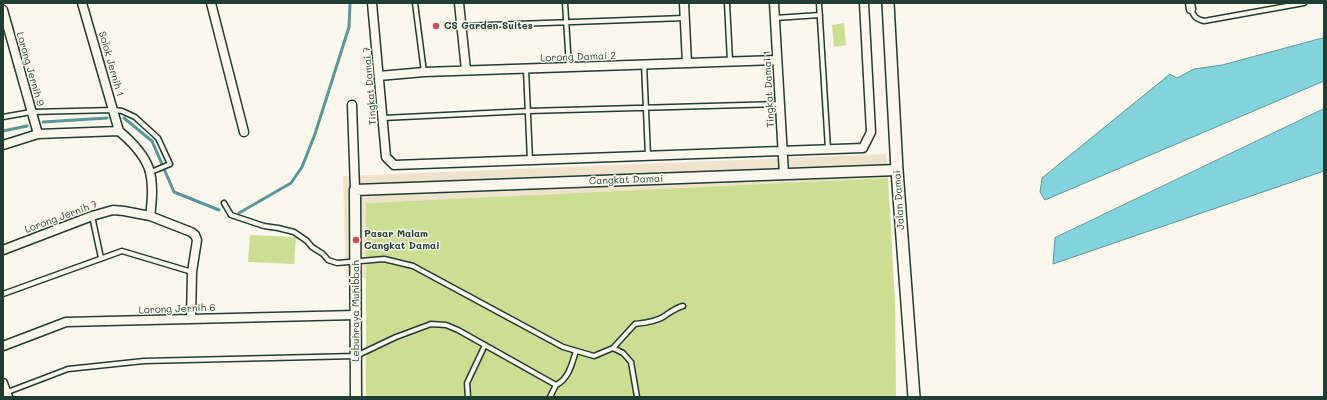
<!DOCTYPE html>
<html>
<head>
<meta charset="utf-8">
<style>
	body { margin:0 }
	#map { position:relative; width:1327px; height:400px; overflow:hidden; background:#fbf7ec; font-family:Mali,sans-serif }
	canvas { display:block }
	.frame { position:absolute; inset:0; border:4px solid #1f3d34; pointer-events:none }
</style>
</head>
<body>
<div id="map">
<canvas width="1327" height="400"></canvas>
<div class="frame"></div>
</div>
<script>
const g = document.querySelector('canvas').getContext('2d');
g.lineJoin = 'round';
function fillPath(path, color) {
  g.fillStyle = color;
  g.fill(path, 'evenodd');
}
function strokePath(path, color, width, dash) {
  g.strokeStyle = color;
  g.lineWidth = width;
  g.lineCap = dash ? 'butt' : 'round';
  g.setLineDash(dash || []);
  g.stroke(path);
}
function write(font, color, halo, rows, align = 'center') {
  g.font = font + ' Mali,sans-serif';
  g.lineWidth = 3;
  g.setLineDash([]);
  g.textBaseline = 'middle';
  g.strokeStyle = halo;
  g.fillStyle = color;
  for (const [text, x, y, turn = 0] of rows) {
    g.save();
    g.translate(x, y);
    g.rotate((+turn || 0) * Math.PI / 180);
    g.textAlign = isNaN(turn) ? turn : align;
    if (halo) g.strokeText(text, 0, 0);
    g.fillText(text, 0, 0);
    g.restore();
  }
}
fillPath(new Path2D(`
	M 886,154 L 888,178 L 366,203 L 366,278 L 346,278 L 343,176 Z`), '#efe3ce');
fillPath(new Path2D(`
	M 844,23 L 846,45 L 834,47 L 832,25 Z
	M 888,178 L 895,302 L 896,397 L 366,397 L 366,203 Z
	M 250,235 L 296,237 L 294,264 L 248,262 Z`), '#ccde93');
const water = new Path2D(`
	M 1324,38 L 1324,81 L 1045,200 L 1040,192 L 1042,178 L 1170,74 L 1177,78 L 1194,69 L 1222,65 Z
	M 1324,109 L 1324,171 L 1053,264 L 1055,238 Z`);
fillPath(water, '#82d3dc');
strokePath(water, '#5a9799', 1);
strokePath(new Path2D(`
	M 124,118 L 152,141 L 174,192 L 219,210
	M 43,122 L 107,118
	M 3,131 L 27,126
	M 239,213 L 291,183 L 302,167 L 315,134 L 349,27 L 350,3`), '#5a9799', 3);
const service = new Path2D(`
	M 415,3 L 424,72
	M 565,3 L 569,67
	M 727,3 L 730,61
	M 819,3 L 828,149
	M 1191,9 C 1194,17 1196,19 1204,21 L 1304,3
	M 775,18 L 820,15
	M 461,26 L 685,18
	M 644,64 L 648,156
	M 526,69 L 530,160
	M 3,117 L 31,112 L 114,110 L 122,111 L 135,117 L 158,138 L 170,164 L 151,172
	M 383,118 L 528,111 L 780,104
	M 224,203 L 231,215 L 264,226 L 278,228 L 294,232 L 307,241 L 312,247 L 323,254 L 328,260 L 337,263 L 384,259 L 413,266 L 563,347 L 594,356 L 613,348 L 635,324 C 644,323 655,322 663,317 C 671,312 675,308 683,306
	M 92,216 L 101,258
	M 3,294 L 122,251 L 192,272
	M 613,348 L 623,353 L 631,362 L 637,397
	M 5,393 L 68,369 L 144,361 L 356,356 L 396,337 L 431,324 L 446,325 L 458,330 L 556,385 C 569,379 572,363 576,351
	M 468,397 L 467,383 L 485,345
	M 550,397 L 556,385`);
const minor = new Path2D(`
	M 82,3 L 119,131
	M 211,3 L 244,132
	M 372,3 L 386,157 L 394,165 L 863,148 L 871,132 L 864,3
	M 459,3 L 466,70
	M 684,3 L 687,63
	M 774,3 L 784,174
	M 1190,3 L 1191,9
	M 3,10 L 38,134
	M 379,76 L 424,72 L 777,60
	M 352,105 L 355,190
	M 3,145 L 38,134 L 119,131 C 151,158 156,175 150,216
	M 3,250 L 92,216 L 113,210 L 124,211 L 150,216 L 191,232 L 195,235 L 197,240 L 192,272 L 191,319
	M 3,346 L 66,322 L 356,315
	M 3,383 L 8,397`);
const tertiary = new Path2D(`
	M 356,397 L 355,190 L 897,170`);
const secondary = new Path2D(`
	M 888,3 L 897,170 L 914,397`);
strokePath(service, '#1f3d34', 7);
strokePath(minor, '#1f3d34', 11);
strokePath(tertiary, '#1f3d34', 13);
strokePath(secondary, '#1f3d34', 14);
strokePath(service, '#fbf7ec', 4);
strokePath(minor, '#fbf7ec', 8);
strokePath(tertiary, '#fbf7ec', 10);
strokePath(secondary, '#fbf7ec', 11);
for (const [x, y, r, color] of [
	[436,26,4,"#d1495b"],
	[356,240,4,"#d1495b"]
]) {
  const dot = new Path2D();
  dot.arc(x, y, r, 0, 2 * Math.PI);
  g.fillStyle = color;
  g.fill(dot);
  strokePath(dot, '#fbf7ec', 1.5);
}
write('bold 10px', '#1f3d34', '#fbf7ec', [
	["CS Garden Suites",444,26],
	["Pasar Malam",364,234],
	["Cangkat Damai",364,246]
], 'left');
write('10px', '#1f3d34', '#fbf7ec', [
	["Lorong Damai 2",578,57,-2],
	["Solok Jernih 1",111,64,74],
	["Lorong Jernih 9",30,69,74],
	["Tingkat Damai 7",370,86,-95],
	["Tingkat Damai 1",769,89,-93],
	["Cangkat Damai",626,180,-2],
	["Jalan Damai",899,200,-94],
	["Lorong Jernih 7",61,217,-20],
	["Lorong Jernih 6",177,309,-2],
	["Lebuhraya Muhibbah",356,311,-90]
]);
</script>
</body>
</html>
